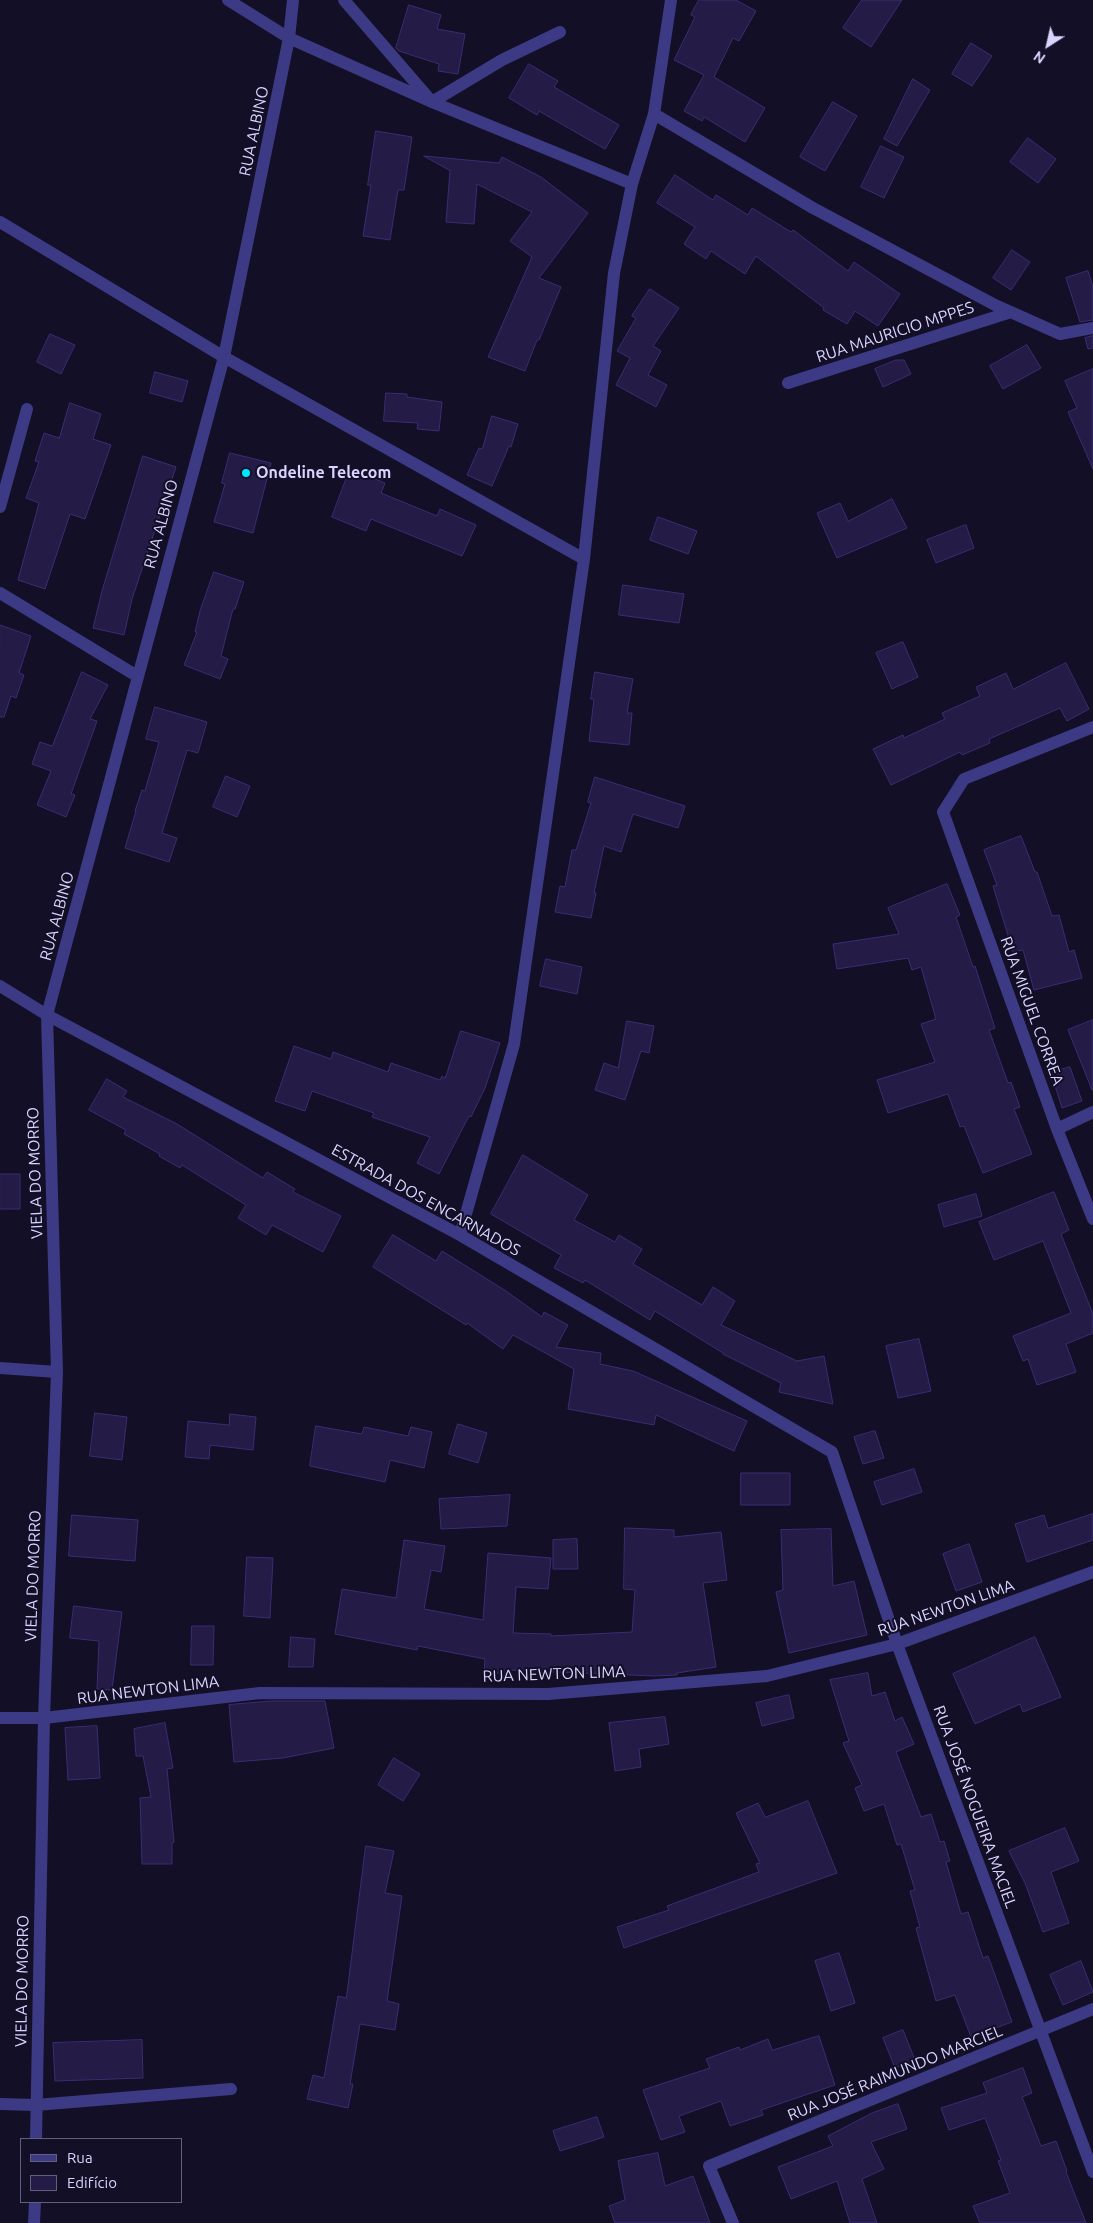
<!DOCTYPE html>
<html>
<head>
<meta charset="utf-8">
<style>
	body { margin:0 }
	#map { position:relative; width:1093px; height:2223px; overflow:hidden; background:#130f26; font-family:Ubuntu,sans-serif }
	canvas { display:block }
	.legend { position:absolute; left:20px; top:2138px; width:162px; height:65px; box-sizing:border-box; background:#130f26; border:1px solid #625e7d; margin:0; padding:6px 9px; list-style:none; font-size:15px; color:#d9d4ff }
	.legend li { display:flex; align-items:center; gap:10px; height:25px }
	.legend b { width:25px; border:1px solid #625e7d }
	.north { position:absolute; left:1023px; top:20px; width:50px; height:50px; -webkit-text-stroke:4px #130f26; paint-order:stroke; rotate:215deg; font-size:14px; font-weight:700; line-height:20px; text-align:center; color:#d9d4ff }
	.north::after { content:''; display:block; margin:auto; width:18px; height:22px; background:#d9d4ff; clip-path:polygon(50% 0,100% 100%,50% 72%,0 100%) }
</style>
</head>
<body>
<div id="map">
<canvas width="1093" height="2223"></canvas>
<ul class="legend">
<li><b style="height:6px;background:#3d3a85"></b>Rua</li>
<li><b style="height:14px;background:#241b47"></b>Edifício</li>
</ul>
<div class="north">N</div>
</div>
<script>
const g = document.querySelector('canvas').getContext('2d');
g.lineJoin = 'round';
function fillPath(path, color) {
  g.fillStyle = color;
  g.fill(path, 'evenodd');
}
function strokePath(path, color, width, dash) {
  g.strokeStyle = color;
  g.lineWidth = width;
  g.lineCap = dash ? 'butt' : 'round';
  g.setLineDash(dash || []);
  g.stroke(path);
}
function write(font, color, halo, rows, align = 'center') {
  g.font = font + ' Ubuntu,sans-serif';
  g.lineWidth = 4;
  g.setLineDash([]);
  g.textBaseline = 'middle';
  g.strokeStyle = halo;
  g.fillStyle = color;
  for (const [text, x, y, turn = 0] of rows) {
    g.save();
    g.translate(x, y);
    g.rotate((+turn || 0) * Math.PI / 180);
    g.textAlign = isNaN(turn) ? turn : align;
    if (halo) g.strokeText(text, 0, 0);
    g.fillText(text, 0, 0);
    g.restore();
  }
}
const building = new Path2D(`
	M 699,0 L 736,0 L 756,11 L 739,41 L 733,38 L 714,77 L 765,108 L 745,142 L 704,117 L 702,121 L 684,111 L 704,75 L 674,60 L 695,17 L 691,15 Z
	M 862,0 L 902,0 L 871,47 L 843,28 Z
	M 409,5 L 441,15 L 437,29 L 465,34 L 458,74 L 438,71 L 439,64 L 399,51 L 396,48 Z
	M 971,43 L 992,56 L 972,86 L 952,74 Z
	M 529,64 L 558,81 L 554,87 L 619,125 L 605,149 L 539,111 L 537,115 L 509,98 Z
	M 913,79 L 930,90 L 897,146 L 884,139 Z
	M 833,102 L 857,116 L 825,171 L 800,157 Z
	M 376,131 L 412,137 L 404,190 L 398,190 L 390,240 L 363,236 L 371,185 L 368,185 Z
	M 1028,138 L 1056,159 L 1038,183 L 1010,162 Z
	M 881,146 L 904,157 L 884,198 L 861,187 Z
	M 424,156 L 499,163 L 502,157 L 541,177 L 588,213 L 539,278 L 561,287 L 539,340 L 537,340 L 525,371 L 488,357 L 532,257 L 510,241 L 532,212 L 477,184 L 474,224 L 446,222 L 450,171 Z
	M 675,175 L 713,200 L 716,195 L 748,215 L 752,208 L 791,232 L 793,230 L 848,271 L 854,262 L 900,294 L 878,326 L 855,311 L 847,324 L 823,310 L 824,308 L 756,256 L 745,274 L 711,251 L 706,259 L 684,244 L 695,227 L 657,203 Z
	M 1012,250 L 1030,262 L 1011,290 L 993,278 Z
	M 1088,271 L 1093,287 L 1093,320 L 1080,322 L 1066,278 Z
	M 650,289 L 679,308 L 653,346 L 661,351 L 648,375 L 667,385 L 656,407 L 616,385 L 630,358 L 617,351 L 636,318 L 632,316 Z
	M 50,334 L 75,345 L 61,374 L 37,362 Z
	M 1093,336 L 1093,348 L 1088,349 L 1085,338 Z
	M 1027,345 L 1041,368 L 1003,389 L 990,366 Z
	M 896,360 L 904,360 L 911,374 L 883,387 L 875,369 Z
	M 1093,369 L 1093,469 L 1068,412 L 1077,408 L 1065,381 Z
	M 155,372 L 188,381 L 182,402 L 150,393 Z
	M 386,393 L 407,394 L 407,397 L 442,402 L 439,431 L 417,429 L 418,423 L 384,421 Z
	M 70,403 L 101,414 L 93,439 L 111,445 L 85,519 L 70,514 L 45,589 L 18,580 L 39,503 L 26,498 L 39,462 L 35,461 L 44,433 L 59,438 Z
	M 492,416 L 518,424 L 511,447 L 509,446 L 492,486 L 467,475 L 479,448 L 482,449 Z
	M 230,453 L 271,463 L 253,533 L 214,522 L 225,484 L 222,483 Z
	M 143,456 L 176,467 L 132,599 L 124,635 L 93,628 L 102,591 Z
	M 350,469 L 385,483 L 381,493 L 437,516 L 440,509 L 476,525 L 462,556 L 371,519 L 366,531 L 332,517 Z
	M 892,499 L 907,528 L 837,558 L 817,513 L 840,503 L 848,521 Z
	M 658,517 L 697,531 L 688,554 L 650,540 Z
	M 966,525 L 974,548 L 936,563 L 927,540 Z
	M 214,572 L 244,582 L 235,609 L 233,609 L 221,656 L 228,659 L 220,679 L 184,665 L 197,632 L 195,632 L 200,611 Z
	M 623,585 L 684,594 L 679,623 L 619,615 Z
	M 0,625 L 31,636 L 19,673 L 24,675 L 16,698 L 11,696 L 4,717 L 0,717 Z
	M 903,642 L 918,677 L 892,689 L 876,653 Z
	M 1066,663 L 1089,709 L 1067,721 L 1060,708 L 989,739 L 990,743 L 962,755 L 960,752 L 891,785 L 873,749 L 903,735 L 904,738 L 945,719 L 942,713 L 980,696 L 976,687 L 1006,673 L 1013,689 Z
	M 82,672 L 108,685 L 90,719 L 97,721 L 71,794 L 75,795 L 66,817 L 37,805 L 51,771 L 32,764 L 40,742 L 52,746 Z
	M 595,672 L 633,679 L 627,713 L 632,713 L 629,745 L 589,741 L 594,699 L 591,699 Z
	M 155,707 L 207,722 L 198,753 L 187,750 L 162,833 L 177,838 L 169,862 L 125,848 L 136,811 L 135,811 L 142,790 L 145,791 L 159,742 L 146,739 Z
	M 226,776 L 250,786 L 237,817 L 213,807 Z
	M 595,777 L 685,806 L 678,828 L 633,814 L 621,852 L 604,846 L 594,893 L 596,893 L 591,918 L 555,912 L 560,886 L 565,887 L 572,850 L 576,850 L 591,803 L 588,802 Z
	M 1021,836 L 1035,872 L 1037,872 L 1052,916 L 1059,915 L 1069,952 L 1074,950 L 1082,978 L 1034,990 L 1023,950 L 1013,952 L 993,886 L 997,885 L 984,850 Z
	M 947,884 L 960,915 L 956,917 L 973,967 L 975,966 L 995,1028 L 989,1030 L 1008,1083 L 1011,1082 L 1020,1107 L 1014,1109 L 1032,1154 L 983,1173 L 964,1126 L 960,1127 L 948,1094 L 888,1113 L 877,1080 L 935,1062 L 921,1024 L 936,1019 L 921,967 L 912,970 L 908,958 L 837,969 L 833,944 L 899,934 L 888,908 Z
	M 546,959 L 582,967 L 577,994 L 540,986 Z
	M 1093,1020 L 1093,1090 L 1092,1090 L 1068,1030 Z
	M 627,1021 L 654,1026 L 649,1053 L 641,1051 L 625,1100 L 595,1090 L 604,1063 L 618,1068 Z
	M 461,1031 L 500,1043 L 485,1088 L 471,1117 L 469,1116 L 439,1174 L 417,1163 L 430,1137 L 372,1117 L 374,1113 L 312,1091 L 305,1111 L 275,1101 L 294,1046 L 331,1059 L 333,1052 L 388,1072 L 391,1063 L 440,1080 L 442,1076 L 445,1078 Z
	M 1070,1067 L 1082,1101 L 1062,1108 L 1051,1073 Z
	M 107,1079 L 127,1091 L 123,1097 L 177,1124 L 263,1178 L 267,1172 L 295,1189 L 293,1192 L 341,1216 L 323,1252 L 272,1225 L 266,1235 L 238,1218 L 246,1205 L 182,1165 L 180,1168 L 159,1156 L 160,1154 L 124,1134 L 126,1130 L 89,1110 Z
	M 523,1155 L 588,1195 L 574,1220 L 615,1242 L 619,1235 L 642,1249 L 633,1264 L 702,1305 L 713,1287 L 735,1301 L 721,1325 L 797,1361 L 824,1356 L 833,1404 L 779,1392 L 781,1383 L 723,1354 L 723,1353 L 655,1311 L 650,1320 L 585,1280 L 583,1283 L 554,1268 L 561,1255 L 491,1214 Z
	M 0,1174 L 20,1174 L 20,1209 L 0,1209 Z
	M 1054,1192 L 1069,1230 L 1061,1234 L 1093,1314 L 1093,1333 L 1066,1344 L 1076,1372 L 1037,1385 L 1028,1359 L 1023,1361 L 1013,1336 L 1071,1313 L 1043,1241 L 994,1260 L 979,1222 Z
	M 976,1194 L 982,1216 L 944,1227 L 938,1205 Z
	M 393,1235 L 436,1261 L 442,1251 L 506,1291 L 542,1317 L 544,1312 L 568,1325 L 556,1347 L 601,1353 L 600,1364 L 633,1371 L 747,1421 L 734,1451 L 656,1415 L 654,1425 L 568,1409 L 574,1369 L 513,1335 L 503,1349 L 467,1323 L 466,1325 L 373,1267 Z
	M 919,1339 L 931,1391 L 898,1398 L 886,1346 Z
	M 95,1413 L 127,1417 L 122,1460 L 90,1456 Z
	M 230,1414 L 256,1417 L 253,1450 L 210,1445 L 209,1459 L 185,1457 L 188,1421 L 229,1425 Z
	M 458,1424 L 487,1433 L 478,1463 L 449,1454 Z
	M 316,1426 L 362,1434 L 364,1427 L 408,1436 L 411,1427 L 432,1432 L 424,1468 L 390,1460 L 385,1482 L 310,1466 Z
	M 875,1431 L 884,1458 L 863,1464 L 854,1437 Z
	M 914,1469 L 922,1492 L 882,1505 L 874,1482 Z
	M 741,1473 L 790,1473 L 790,1505 L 741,1505 Z
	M 510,1495 L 507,1526 L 441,1529 L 439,1499 Z
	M 1093,1514 L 1093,1540 L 1027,1562 L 1015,1524 L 1044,1515 L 1048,1528 Z
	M 72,1515 L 138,1520 L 135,1561 L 69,1556 Z
	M 625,1528 L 674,1530 L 674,1537 L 721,1532 L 727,1580 L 703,1583 L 716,1667 L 677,1673 L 677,1675 L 654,1676 L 508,1670 L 508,1674 L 484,1672 L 485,1659 L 418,1646 L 417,1650 L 335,1634 L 342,1589 L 396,1598 L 404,1540 L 445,1546 L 441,1572 L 431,1570 L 424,1609 L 483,1620 L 488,1553 L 551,1558 L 548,1589 L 516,1587 L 513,1633 L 551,1634 L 551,1636 L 632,1632 L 635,1590 L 624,1589 Z
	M 831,1529 L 833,1586 L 854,1581 L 867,1635 L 789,1653 L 776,1592 L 783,1590 L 781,1530 Z
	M 577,1539 L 578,1569 L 553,1569 L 553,1540 Z
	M 969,1544 L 982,1582 L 956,1591 L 943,1554 Z
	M 247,1557 L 273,1558 L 270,1618 L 244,1616 Z
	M 74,1606 L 122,1612 L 112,1690 L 97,1689 L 99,1641 L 70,1638 Z
	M 192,1626 L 214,1626 L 213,1665 L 191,1665 Z
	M 291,1637 L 315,1639 L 313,1667 L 289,1667 Z
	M 1035,1637 L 1061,1697 L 1023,1712 L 1020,1704 L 975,1724 L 953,1674 Z
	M 868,1673 L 872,1696 L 885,1692 L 895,1721 L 902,1717 L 914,1744 L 896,1752 L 921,1817 L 931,1814 L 940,1842 L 944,1841 L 950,1861 L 946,1862 L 961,1914 L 968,1912 L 983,1958 L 988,1956 L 1012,2022 L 971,2037 L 955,1995 L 936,2001 L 916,1928 L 920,1927 L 910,1891 L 915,1890 L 901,1844 L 897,1845 L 884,1804 L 864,1811 L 855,1788 L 862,1785 L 843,1743 L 849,1741 L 830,1680 Z
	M 789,1695 L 794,1718 L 762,1726 L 756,1703 Z
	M 271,1701 L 325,1701 L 334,1748 L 283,1758 L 234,1762 L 229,1705 Z
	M 665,1717 L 669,1744 L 639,1749 L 641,1767 L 615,1771 L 609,1723 Z
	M 165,1723 L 173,1768 L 167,1769 L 174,1842 L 172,1843 L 172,1864 L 142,1864 L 140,1798 L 151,1797 L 143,1756 L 136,1756 L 134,1729 Z
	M 97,1726 L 100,1778 L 68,1780 L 65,1728 Z
	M 394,1758 L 420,1774 L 403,1801 L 378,1785 Z
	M 808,1801 L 837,1873 L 624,1948 L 617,1927 L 669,1910 L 667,1906 L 759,1872 L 756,1864 L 760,1863 L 736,1813 L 758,1803 L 765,1817 Z
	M 1065,1828 L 1079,1861 L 1051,1872 L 1069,1923 L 1043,1932 L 1025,1883 L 1009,1851 Z
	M 366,1846 L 394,1851 L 385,1893 L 402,1896 L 387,2001 L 399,2004 L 395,2030 L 360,2024 L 350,2084 L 353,2084 L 348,2108 L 307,2099 L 313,2075 L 324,2078 L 338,1996 L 346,1998 Z
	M 839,1953 L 855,2003 L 831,2011 L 815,1961 Z
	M 1081,1961 L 1093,1992 L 1063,2005 L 1050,1975 Z
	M 903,2030 L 915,2060 L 895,2068 L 883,2038 Z
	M 819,2036 L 835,2085 L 761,2110 L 763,2115 L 730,2126 L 721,2101 L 679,2116 L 685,2132 L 661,2140 L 643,2090 L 710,2068 L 706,2059 L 739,2047 L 740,2050 L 768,2039 L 772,2050 Z
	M 142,2040 L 143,2078 L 55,2081 L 53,2043 Z
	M 1023,2068 L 1032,2093 L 1022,2097 L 1041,2146 L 1056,2141 L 1067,2171 L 1066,2172 L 1086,2223 L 980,2223 L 973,2206 L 1010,2193 L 998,2161 L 1001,2160 L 985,2118 L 949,2130 L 941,2108 L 987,2093 L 983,2083 Z
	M 898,2104 L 907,2129 L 871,2142 L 884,2169 L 862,2179 L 877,2223 L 850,2223 L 837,2181 L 791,2199 L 778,2167 L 833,2146 L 828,2136 L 872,2113 Z
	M 597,2117 L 604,2137 L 560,2151 L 553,2131 Z
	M 658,2153 L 665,2186 L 693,2176 L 710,2223 L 615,2223 L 609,2206 L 625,2200 L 618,2161 Z`);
fillPath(building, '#241b47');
strokePath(building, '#3b2d73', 1);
strokePath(new Path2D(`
	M 228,0 L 289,38 L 432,102 L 632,184
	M 344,0 L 432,102 L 502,60 L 560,32
	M 654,114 L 813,208 L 995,305 L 1060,334 L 1093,328
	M 0,222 L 224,357 L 584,559
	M 788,383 L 1011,312
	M 0,507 L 27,409
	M 0,593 L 137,676
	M 1093,727 L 964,779 L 943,812 L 1057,1129 L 1093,1219
	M 0,986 L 47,1015 L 460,1235 L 832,1452 L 897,1644 L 1093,2172
	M 1057,1129 L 1093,1112
	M 460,1235 L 514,1044 L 584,559 L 614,273 L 632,184 L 654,114 L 671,0
	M 0,1368 L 57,1372
	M 0,1718 L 44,1718 L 260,1693 L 548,1694 L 767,1676 L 897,1644 L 1093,1572
	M 0,2104 L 36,2105 L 231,2089
	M 36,2139 L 44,1718 L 57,1372 L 47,1015 L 224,357 L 289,38 L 293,0
	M 34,2223 L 35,2202
	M 733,2223 L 709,2166 L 1093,2009`), '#3d3a85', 12);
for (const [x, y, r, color] of [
	[246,473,5,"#00e5ff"]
]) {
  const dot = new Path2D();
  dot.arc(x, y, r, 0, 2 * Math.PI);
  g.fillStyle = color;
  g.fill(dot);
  strokePath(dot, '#130f26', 2);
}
write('16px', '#d9d4ff', '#130f26', [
	["RUA ALBINO",254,131,-78],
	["RUA MAURICIO MPPES",895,332,-18],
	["RUA ALBINO",161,524,-75],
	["RUA ALBINO",57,916,-75],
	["RUA MIGUEL CORREA",1032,1011,70],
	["VIELA DO MORRO",35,1173,-92],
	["ESTRADA DOS ENCARNADOS",426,1200,29],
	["VIELA DO MORRO",33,1576,-88],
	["RUA NEWTON LIMA",946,1608,-19],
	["RUA NEWTON LIMA",554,1674,-2],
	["RUA NEWTON LIMA",148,1690,-7],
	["RUA JOSÉ NOGUEIRA MACIEL",975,1807,70],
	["VIELA DO MORRO",22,1981,-89],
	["RUA JOSÉ RAIMUNDO MARCIEL",895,2073,-22]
]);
write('bold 16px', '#d9d4ff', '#130f26', [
	["Ondeline Telecom",256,473]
], 'left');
</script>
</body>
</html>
